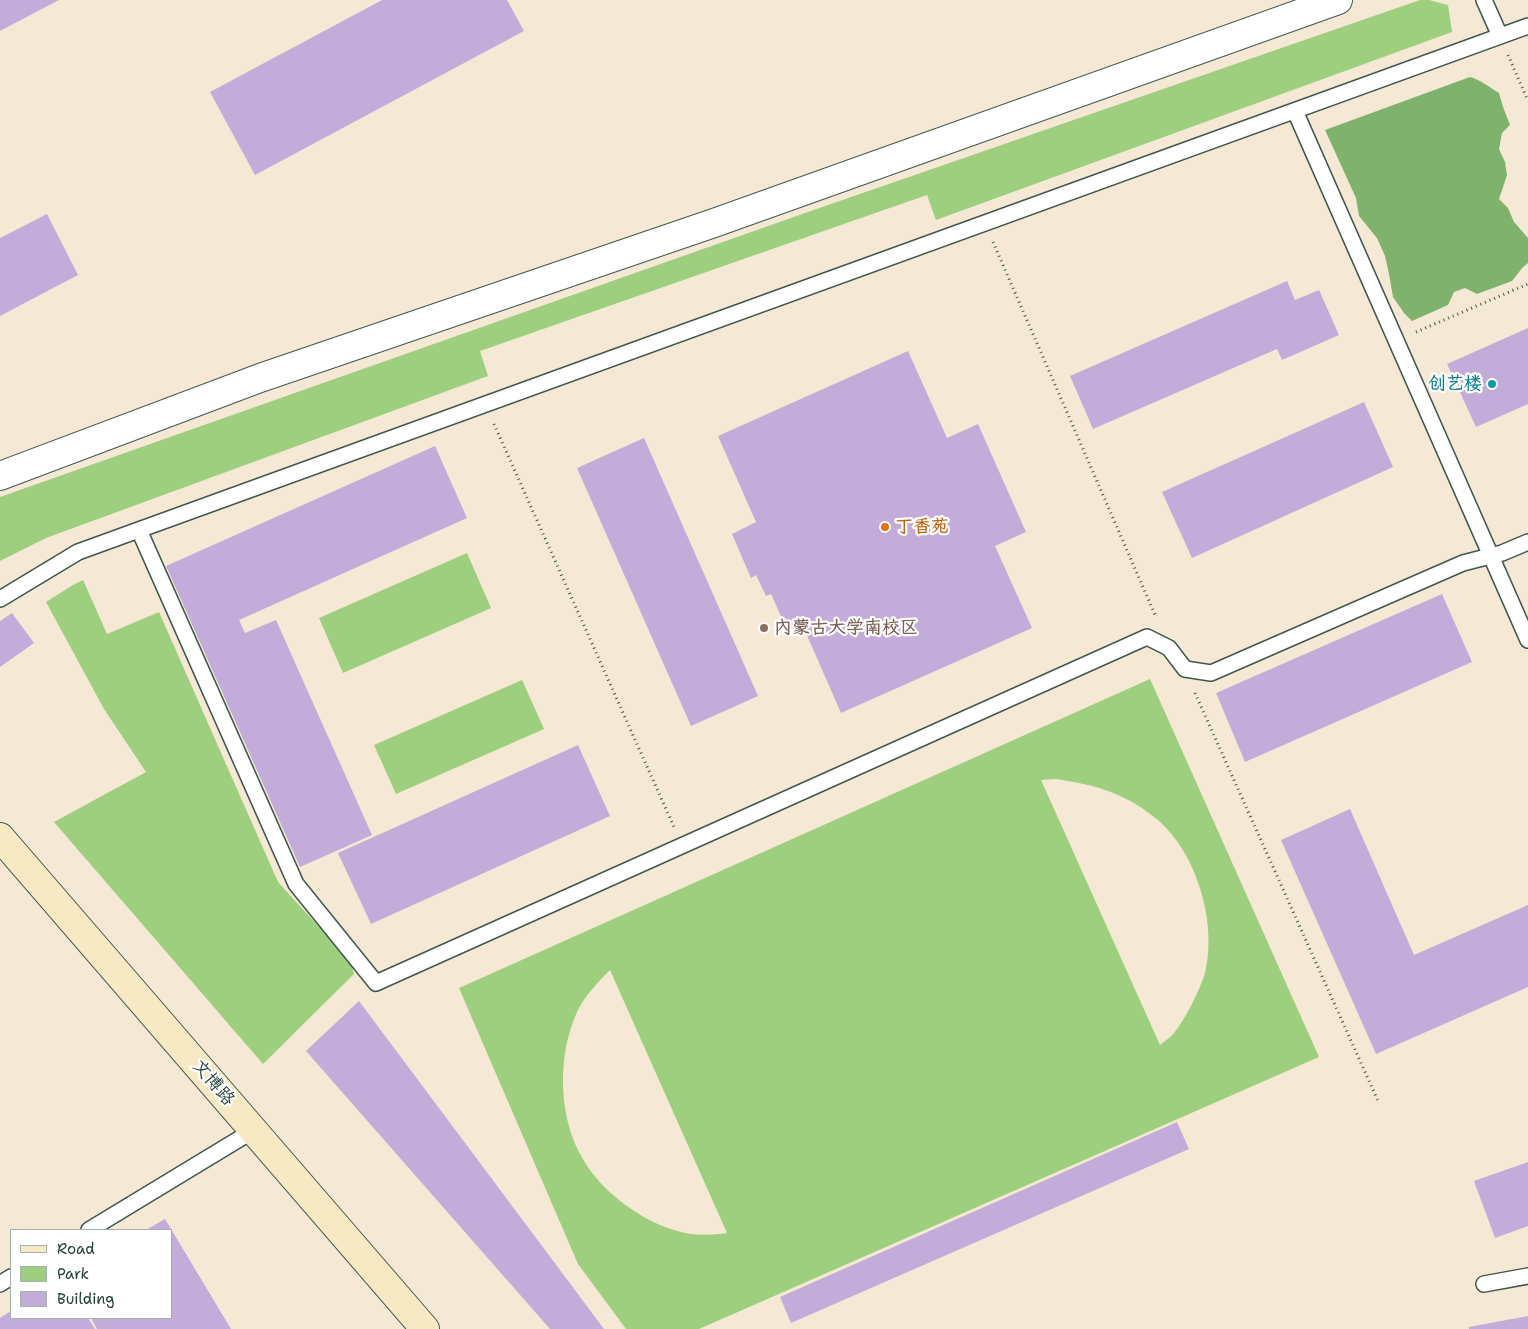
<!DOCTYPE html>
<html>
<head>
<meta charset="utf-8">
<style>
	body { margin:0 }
	#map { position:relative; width:1528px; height:1329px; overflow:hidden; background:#f5e9d5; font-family:"Shantell Sans",sans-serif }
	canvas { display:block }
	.legend { position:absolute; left:10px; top:1229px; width:162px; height:90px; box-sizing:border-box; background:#fff; border:1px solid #a5b1ae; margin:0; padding:6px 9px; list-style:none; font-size:15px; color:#1f3d34 }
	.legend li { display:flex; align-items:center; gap:10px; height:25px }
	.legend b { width:25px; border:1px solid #a5b1ae }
</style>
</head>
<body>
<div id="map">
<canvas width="1528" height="1329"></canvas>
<ul class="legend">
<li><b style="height:6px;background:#f6e9c3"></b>Road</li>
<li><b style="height:14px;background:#9dcf7e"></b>Park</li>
<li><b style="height:14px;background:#c3acd9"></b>Building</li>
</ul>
</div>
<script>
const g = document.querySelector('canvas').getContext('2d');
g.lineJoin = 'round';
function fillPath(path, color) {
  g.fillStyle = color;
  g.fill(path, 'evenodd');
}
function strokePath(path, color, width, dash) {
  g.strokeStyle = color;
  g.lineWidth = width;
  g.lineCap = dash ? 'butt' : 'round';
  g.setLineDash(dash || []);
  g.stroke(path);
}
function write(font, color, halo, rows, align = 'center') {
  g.font = font + ' "Shantell Sans","LXGW WenKai TC",sans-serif';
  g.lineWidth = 4.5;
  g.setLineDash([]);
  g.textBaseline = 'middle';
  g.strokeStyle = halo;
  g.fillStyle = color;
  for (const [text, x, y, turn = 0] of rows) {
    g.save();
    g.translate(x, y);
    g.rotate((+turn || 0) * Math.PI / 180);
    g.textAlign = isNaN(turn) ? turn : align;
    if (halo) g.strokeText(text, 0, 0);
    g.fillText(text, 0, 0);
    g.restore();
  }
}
fillPath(new Path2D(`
	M 1420,0 L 1429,0 L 1448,5 L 1452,32 L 936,220 L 927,195 L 480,351 L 488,376 L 46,538 L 0,561 L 0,497 L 805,213 Z
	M 467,553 L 491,608 L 343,673 L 319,618 Z
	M 83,580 L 107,634 L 159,612 L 278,882 L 351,962 L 354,974 L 263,1064 L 54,822 L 146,772 L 104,709 L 46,602 L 73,585 Z
	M 1150,679 L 1319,1057 L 699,1329 L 626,1329 L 578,1264 L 459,988 ZM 1055,779 C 1094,784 1128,794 1159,821 C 1196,854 1216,919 1206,968 C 1203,985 1185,1020 1174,1033 C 1171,1037 1165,1041 1160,1045 L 1041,780 ZM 610,970 L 727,1233 C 713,1235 695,1236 681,1232 C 641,1222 598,1190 579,1152 C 558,1111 558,1054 577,1012 C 584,997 598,982 610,970 Z
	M 522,680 L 544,729 L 396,794 L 374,745 Z`), '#9dcf7e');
fillPath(new Path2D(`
	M 1470,77 C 1481,80 1489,87 1499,93 L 1503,107 L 1510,125 L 1502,133 L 1499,149 L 1505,162 L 1507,175 L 1499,199 L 1508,208 L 1514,222 L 1528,238 L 1528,263 L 1523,267 L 1512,281 L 1477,294 L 1465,288 L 1454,292 L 1448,305 L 1412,321 L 1404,313 L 1393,297 L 1389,274 L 1385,256 L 1377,238 L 1359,216 L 1356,198 L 1325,130 Z`), '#7eb26d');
fillPath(new Path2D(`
	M 0,0 L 59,0 L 0,31 Z
	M 382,0 L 507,0 L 524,31 L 255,175 L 210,92 Z
	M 47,214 L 78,275 L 0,316 L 0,238 Z
	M 1287,281 L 1295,300 L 1319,290 L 1339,335 L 1282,360 L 1277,349 L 1093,429 L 1070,376 Z
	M 1528,328 L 1528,404 L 1476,427 L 1447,364 Z
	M 908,351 L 947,438 L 978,424 L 1026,532 L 995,546 L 1032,628 L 841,713 L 802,624 L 787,630 L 771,594 L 766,596 L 756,575 L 751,578 L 732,534 L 756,522 L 718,436 Z
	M 1364,402 L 1393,467 L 1192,558 L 1162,492 Z
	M 644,438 L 758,696 L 691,726 L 577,468 Z
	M 435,446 L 467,518 L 239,620 L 245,633 L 276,620 L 372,835 L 300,867 L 166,566 Z
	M 1442,594 L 1472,662 L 1245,762 L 1216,693 Z
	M 12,613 L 34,643 L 0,667 L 0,621 Z
	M 578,745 L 610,816 L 371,924 L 338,853 Z
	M 1350,809 L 1414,955 L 1528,905 L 1528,987 L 1376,1054 L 1281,840 Z
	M 359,1001 L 604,1329 L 550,1329 L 306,1051 Z
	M 1177,1122 L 1189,1149 L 791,1323 L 780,1297 Z
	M 1528,1162 L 1528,1226 L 1495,1238 L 1474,1181 Z
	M 165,1219 L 231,1329 L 97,1329 L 91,1318 L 171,1318 L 171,1230 L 146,1230 Z
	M 11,1311 L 11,1318 L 88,1318 L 95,1329 L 0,1329 L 0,1318 Z
	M 1528,1316 L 1528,1329 L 1469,1329 L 1469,1327 Z`), '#c3acd9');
const lane = new Path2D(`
	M 1484,0 L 1500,36
	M 1295,111 L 1528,640
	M 139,530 L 296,884 L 376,983 L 1147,637 L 1169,648 L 1185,669 L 1211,673 L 1463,563 L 1502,553 L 1528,542
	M 0,599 L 78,552 L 1528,26
	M 89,1230 L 254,1130
	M 0,1284 L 11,1277
	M 1484,1284 L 1528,1276`);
const street = new Path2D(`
	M 0,476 L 260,378 L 714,223 L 1338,0`);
const secondary = new Path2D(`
	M 0,837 L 425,1329`);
strokePath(lane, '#3f574c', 18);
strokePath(street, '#3f574c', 30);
strokePath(secondary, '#3f574c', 30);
strokePath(new Path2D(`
	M 1508,55 L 1528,101
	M 993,242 L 1156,617
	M 1416,332 L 1528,284
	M 494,424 L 674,827
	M 1195,693 L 1378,1101`), '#3f574c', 3, [1, 4]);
strokePath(lane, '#fff', 15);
strokePath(street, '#fff', 28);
strokePath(secondary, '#f6e9c3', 28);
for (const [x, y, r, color] of [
	[1492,384,5,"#0f9aa8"],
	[885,527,5,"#e8710a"],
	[764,628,5,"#8d6e63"]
]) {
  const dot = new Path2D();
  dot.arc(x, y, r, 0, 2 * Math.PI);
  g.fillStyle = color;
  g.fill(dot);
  strokePath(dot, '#fff', 2);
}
write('bold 18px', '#0d838f', '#fff', [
	["创艺楼",1482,384]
], 'right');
write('bold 18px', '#c56008', '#fff', [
	["丁香苑",895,527]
], 'left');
write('bold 18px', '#785e54', '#fff', [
	["内蒙古大学南校区",774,628]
], 'left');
write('18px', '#1f3d34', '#fff', [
	["文博路",213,1083,49]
]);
</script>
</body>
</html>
